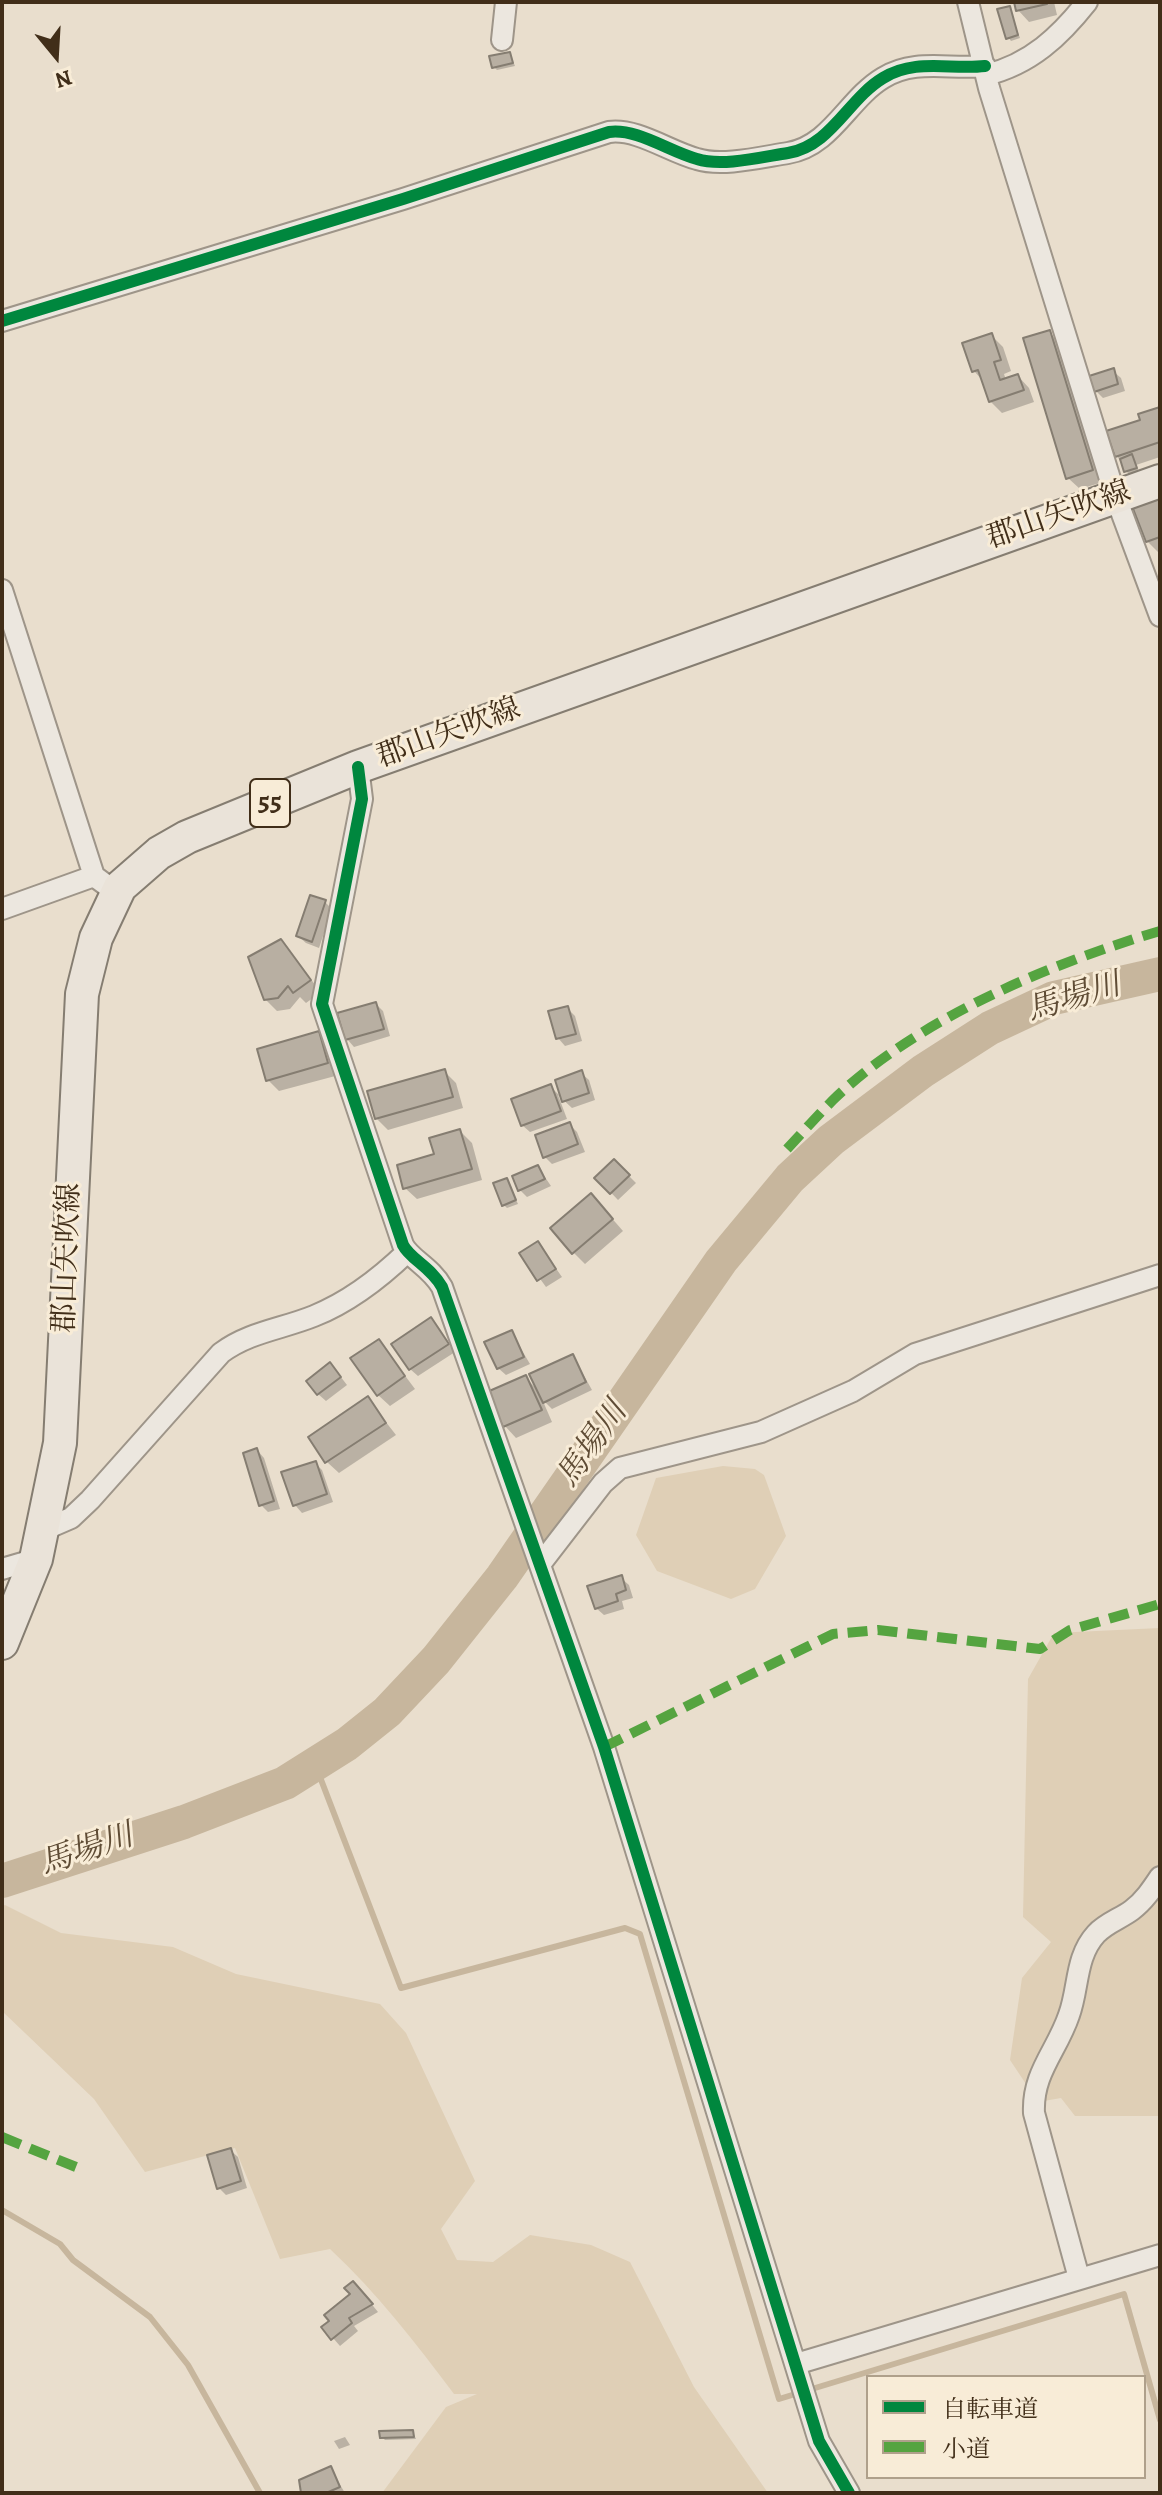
<!DOCTYPE html>
<html>
<head>
<meta charset="utf-8">
<style>
	body { margin:0 }
	#map { position:relative; width:1162px; height:2495px; overflow:hidden; background:#e9decd; font-family:Alegreya,"Noto Serif JP",serif }
	canvas { display:block }
	.frame { position:absolute; inset:0; border:4px solid #412e19; pointer-events:none }
	.legend { position:absolute; left:866px; top:2375px; width:280px; height:104px; box-sizing:border-box; background:#f8ecd7; border:2px solid #afa08b; margin:0; padding:10px 14px; list-style:none; font-size:24px; color:#412e19 }
	.legend li { display:flex; align-items:center; gap:16px; height:40px }
	.legend b { width:40px; border:2px solid #afa08b }
	.north { position:absolute; left:16px; top:16px; width:80px; height:80px; -webkit-text-stroke:6px #f8ecd7; paint-order:stroke; rotate:162deg; font-size:22px; font-weight:700; line-height:32px; text-align:center; color:#412e19 }
	.north::after { content:''; display:block; margin:auto; width:28px; height:36px; background:#412e19; clip-path:polygon(50% 0,100% 100%,50% 72%,0 100%) }
</style>
</head>
<body>
<div id="map">
<canvas width="1162" height="2495"></canvas>
<div class="frame"></div>
<ul class="legend">
<li><b style="height:10px;background:#00873e"></b>自転車道</li>
<li><b style="height:10px;background:#55a440"></b>小道</li>
</ul>
<div class="north">N</div>
</div>
<script>
const g = document.querySelector('canvas').getContext('2d');
g.lineJoin = 'round';
function fillPath(path, color) {
  g.fillStyle = color;
  g.fill(path, 'evenodd');
}
function strokePath(path, color, width, dash) {
  g.strokeStyle = color;
  g.lineWidth = width;
  g.lineCap = dash ? 'butt' : 'round';
  g.setLineDash(dash || []);
  g.stroke(path);
}
function write(font, color, halo, rows, align = 'center') {
  g.font = font + ' Alegreya,"Noto Serif JP",serif';
  g.lineWidth = 6;
  g.setLineDash([]);
  g.textBaseline = 'middle';
  g.strokeStyle = halo;
  g.fillStyle = color;
  for (const [text, x, y, turn = 0] of rows) {
    g.save();
    g.translate(x, y);
    g.rotate((+turn || 0) * Math.PI / 180);
    g.textAlign = isNaN(turn) ? turn : align;
    if (halo) g.strokeText(text, 0, 0);
    g.fillText(text, 0, 0);
    g.restore();
  }
}
fillPath(new Path2D(`
	M 723,1466 L 755,1469 L 764,1475 L 786,1536 L 755,1589 L 731,1599 L 657,1571 L 636,1535 L 656,1478 Z
	M 1160,1628 L 1160,2116 L 1075,2116 L 1061,2098 L 1038,2102 L 1010,2060 L 1022,1978 L 1051,1942 L 1023,1917 L 1028,1679 L 1054,1633 Z
	M 5,1905 L 61,1933 L 173,1947 L 236,1974 L 380,2004 L 406,2033 L 475,2181 L 441,2229 L 457,2260 L 493,2262 L 530,2235 L 591,2245 L 630,2262 L 694,2387 L 768,2493 L 382,2493 L 446,2407 L 477,2394 L 454,2394 C 415,2342 378,2294 330,2249 L 280,2259 L 235,2148 L 145,2172 L 94,2099 L 2,2011 L 2,1906 Z`), '#dfcfb6');
fillPath(new Path2D(`
	M 1016,2 L 1054,2 L 1057,15 L 1029,22 L 1018,10 Z
	M 1009,8 L 1020,38 L 1011,41 L 1008,37 Z
	M 510,54 L 515,66 L 497,70 L 494,67 Z
	M 1049,332 L 1061,344 L 1103,482 L 1080,489 L 1068,478 Z
	M 992,336 L 1003,347 L 1011,371 L 1004,374 L 1006,380 L 1018,376 L 1029,388 L 1034,402 L 1002,413 L 990,401 L 983,381 L 974,371 Z
	M 1113,371 L 1121,378 L 1125,391 L 1103,398 L 1096,391 Z
	M 1160,409 L 1160,457 L 1136,465 L 1139,471 L 1129,475 L 1117,456 L 1143,421 Z
	M 1160,497 L 1160,553 L 1159,553 L 1147,541 Z
	M 325,902 L 332,909 L 319,948 L 306,943 L 298,936 Z
	M 280,941 L 321,992 L 306,1003 L 300,997 L 290,1009 L 277,1011 L 265,999 Z
	M 376,1004 L 383,1011 L 390,1036 L 354,1047 L 347,1039 Z
	M 567,1008 L 575,1016 L 582,1041 L 565,1046 L 558,1038 Z
	M 319,1033 L 330,1045 L 339,1075 L 279,1091 L 268,1080 Z
	M 444,1071 L 456,1083 L 463,1108 L 388,1130 L 376,1118 Z
	M 581,1073 L 589,1080 L 595,1100 L 572,1108 L 558,1095 L 567,1119 L 530,1132 L 522,1125 L 550,1086 L 564,1100 Z
	M 569,1124 L 577,1132 L 585,1152 L 552,1164 L 545,1157 Z
	M 460,1131 L 472,1143 L 482,1180 L 417,1199 L 405,1188 Z
	M 614,1161 L 636,1183 L 618,1200 L 597,1178 Z
	M 538,1167 L 551,1186 L 527,1197 L 520,1190 Z
	M 507,1180 L 518,1204 L 507,1208 L 504,1205 Z
	M 602,1207 L 623,1231 L 585,1264 L 573,1252 Z
	M 538,1243 L 562,1277 L 546,1287 L 522,1254 Z
	M 431,1320 L 455,1352 L 418,1376 L 410,1369 Z
	M 511,1332 L 530,1364 L 506,1375 L 498,1368 Z
	M 379,1341 L 415,1389 L 390,1406 L 378,1395 Z
	M 573,1356 L 592,1390 L 552,1409 L 542,1399 L 552,1422 L 516,1438 L 505,1426 L 490,1393 L 526,1378 L 539,1391 Z
	M 337,1372 L 347,1385 L 326,1401 L 318,1394 Z
	M 368,1399 L 396,1435 L 339,1473 L 327,1462 Z
	M 257,1450 L 264,1458 L 280,1509 L 268,1512 L 261,1505 Z
	M 315,1463 L 322,1470 L 333,1502 L 302,1513 L 295,1505 Z
	M 621,1578 L 629,1585 L 633,1598 L 622,1601 L 624,1609 L 604,1615 L 596,1608 Z
	M 230,2150 L 238,2157 L 247,2188 L 226,2195 L 219,2188 Z
	M 361,2291 L 378,2312 L 354,2326 L 358,2331 L 340,2346 L 333,2338 Z
	M 413,2432 L 416,2439 L 385,2440 L 382,2437 Z
	M 345,2437 L 350,2445 L 339,2449 L 334,2441 Z
	M 330,2468 L 345,2493 L 303,2493 Z`), '#0003');
strokePath(new Path2D(`
	M 315,1764 L 401,1988 L 625,1928 L 640,1934 L 779,2399 L 1124,2294 L 1160,2420
	M 2,2210 L 60,2244 L 73,2260 L 150,2317 L 188,2365 L 260,2493`), '#c7b69d', 6);
strokePath(new Path2D(`
	M 2,1881 L 184,1822 L 285,1783 L 347,1744 L 387,1712 L 436,1660 L 502,1577 L 721,1261 L 790,1178 L 831,1140 L 923,1071 L 990,1028 L 1054,998 L 1160,974`), '#c7b69d', 34);
const building = new Path2D(`
	M 1014,2 L 1047,2 L 1047,4 L 1016,11 Z
	M 1010,6 L 1018,35 L 1006,39 L 997,9 Z
	M 510,52 L 513,63 L 492,68 L 489,56 Z
	M 1050,330 L 1093,470 L 1066,479 L 1023,338 Z
	M 992,333 L 1001,360 L 994,362 L 1000,380 L 1018,374 L 1024,390 L 989,402 L 978,370 L 972,372 L 962,343 Z
	M 1114,368 L 1118,384 L 1094,392 L 1089,376 Z
	M 1160,407 L 1160,442 L 1115,457 L 1106,431 L 1140,420 L 1138,414 Z
	M 1132,454 L 1137,468 L 1124,472 L 1120,459 Z
	M 1160,495 L 1160,537 L 1146,542 L 1132,506 Z
	M 310,895 L 326,900 L 312,942 L 296,936 Z
	M 281,939 L 311,980 L 293,993 L 288,986 L 278,998 L 264,1000 L 248,957 Z
	M 376,1002 L 384,1029 L 345,1040 L 337,1013 Z
	M 568,1006 L 576,1034 L 556,1039 L 548,1011 Z
	M 319,1031 L 328,1063 L 266,1081 L 257,1049 Z
	M 445,1069 L 453,1097 L 375,1119 L 367,1091 Z
	M 582,1070 L 589,1093 L 562,1102 L 555,1080 Z
	M 551,1084 L 561,1111 L 521,1126 L 511,1099 Z
	M 570,1122 L 578,1144 L 543,1158 L 535,1135 Z
	M 460,1129 L 472,1169 L 403,1189 L 397,1165 L 434,1154 L 429,1138 Z
	M 614,1159 L 630,1175 L 610,1194 L 594,1178 Z
	M 538,1165 L 545,1179 L 518,1191 L 512,1176 Z
	M 507,1178 L 516,1200 L 502,1206 L 493,1183 Z
	M 591,1193 L 613,1219 L 572,1254 L 550,1228 Z
	M 538,1241 L 556,1269 L 537,1281 L 519,1253 Z
	M 431,1317 L 449,1344 L 409,1370 L 391,1344 Z
	M 512,1330 L 524,1357 L 497,1369 L 484,1342 Z
	M 379,1339 L 405,1376 L 377,1396 L 350,1358 Z
	M 573,1354 L 586,1382 L 543,1403 L 529,1374 Z
	M 330,1362 L 341,1377 L 317,1395 L 306,1381 Z
	M 526,1375 L 542,1410 L 503,1427 L 487,1392 Z
	M 368,1396 L 386,1423 L 325,1463 L 308,1437 Z
	M 257,1448 L 274,1501 L 259,1506 L 243,1453 Z
	M 316,1461 L 327,1494 L 293,1506 L 281,1472 Z
	M 622,1575 L 626,1590 L 616,1594 L 618,1601 L 595,1609 L 587,1586 Z
	M 231,2148 L 241,2181 L 217,2189 L 207,2155 Z
	M 353,2281 L 373,2304 L 349,2318 L 352,2323 L 331,2340 L 321,2327 L 329,2321 L 324,2315 L 350,2294 L 344,2288 Z
	M 413,2430 L 414,2437 L 380,2438 L 379,2431 Z
	M 331,2466 L 340,2487 L 326,2493 L 301,2493 L 299,2480 Z`);
fillPath(building, '#b8afa2');
strokePath(building, '#857d71', 2);
const street = new Path2D(`
	M 968,2 L 989,88 L 1115,495 L 1160,616
	M 502,40 L 506,2
	M 986,75 C 1031,64 1060,36 1087,2
	M 2,321 L 403,199 L 609,132 C 637,128 670,152 697,159 C 722,167 762,157 788,153 C 831,146 848,99 883,78 C 915,58 950,70 985,66
	M 2,590 L 94,876 L 117,893
	M 358,767 L 362,799 L 322,1004 L 403,1245 C 410,1259 431,1267 442,1287 L 604,1747 L 819,2441 L 849,2493
	M 2,909 L 94,876
	M 41,1531 L 71,1518 L 90,1500 L 221,1353 C 249,1332 282,1329 314,1316 C 349,1302 380,1278 407,1252
	M 542,1562 L 603,1483 L 620,1468 L 761,1432 L 853,1391 L 915,1354 L 1160,1275
	M 2,1569 L 36,1559
	M 1079,2278 L 1034,2113 C 1032,2073 1057,2051 1069,2015 C 1079,1988 1075,1957 1096,1934 C 1106,1923 1120,1919 1132,1910 C 1144,1901 1152,1889 1160,1877
	M 796,2364 L 1160,2255`);
const primary = new Path2D(`
	M 2,1643 L 36,1559 L 60,1443 L 82,994 L 96,938 L 120,887 L 159,853 L 187,837 L 358,767 L 1160,481`);
strokePath(street, '#9e9589', 24);
strokePath(primary, '#857d71', 36);
strokePath(street, '#ece7df', 20);
strokePath(primary, '#eae3d9', 32);
strokePath(new Path2D(`
	M 787,1149 C 802,1133 817,1116 833,1100 C 917,1019 1049,964 1160,931
	M 604,1747 L 833,1634 L 878,1630 L 1040,1649 L 1070,1630 L 1160,1604
	M 2,2137 L 76,2167`), '#55a440', 10, [20, 10]);
strokePath(new Path2D(`
	M 2,321 L 403,199 L 609,132 C 637,128 670,152 697,159 C 722,167 762,157 788,153 C 831,146 848,99 883,78 C 915,58 950,70 985,66
	M 358,767 L 362,799 L 322,1004 L 403,1245 C 410,1259 431,1267 442,1287 L 604,1747 L 819,2441 L 849,2493`), '#00873e', 12);
for (const [x, y, w] of [
	[270,803,40]
]) {
  const box = new Path2D();
  box.roundRect(x - w / 2, y - 24, w, 48, 6);
  g.fillStyle = '#f8ecd7';
  g.fill(box);
  strokePath(box, '#412e19', 2);
}
write('bold 28px', '#412e19', null, [
	["55",270,803]
]);
write('30px', '#412e19', '#f8ecd7', [
	["郡山矢吹線",1059,516,-19],
	["郡山矢吹線",449,734,-20],
	["郡山矢吹線",68,1258,-88]
]);
write('italic 32px', '#5f4c35', '#f8ecd7', [
	["馬場川",1074,999,-17],
	["馬場川",593,1445,-55],
	["馬場川",87,1851,-19]
]);
</script>
</body>
</html>
